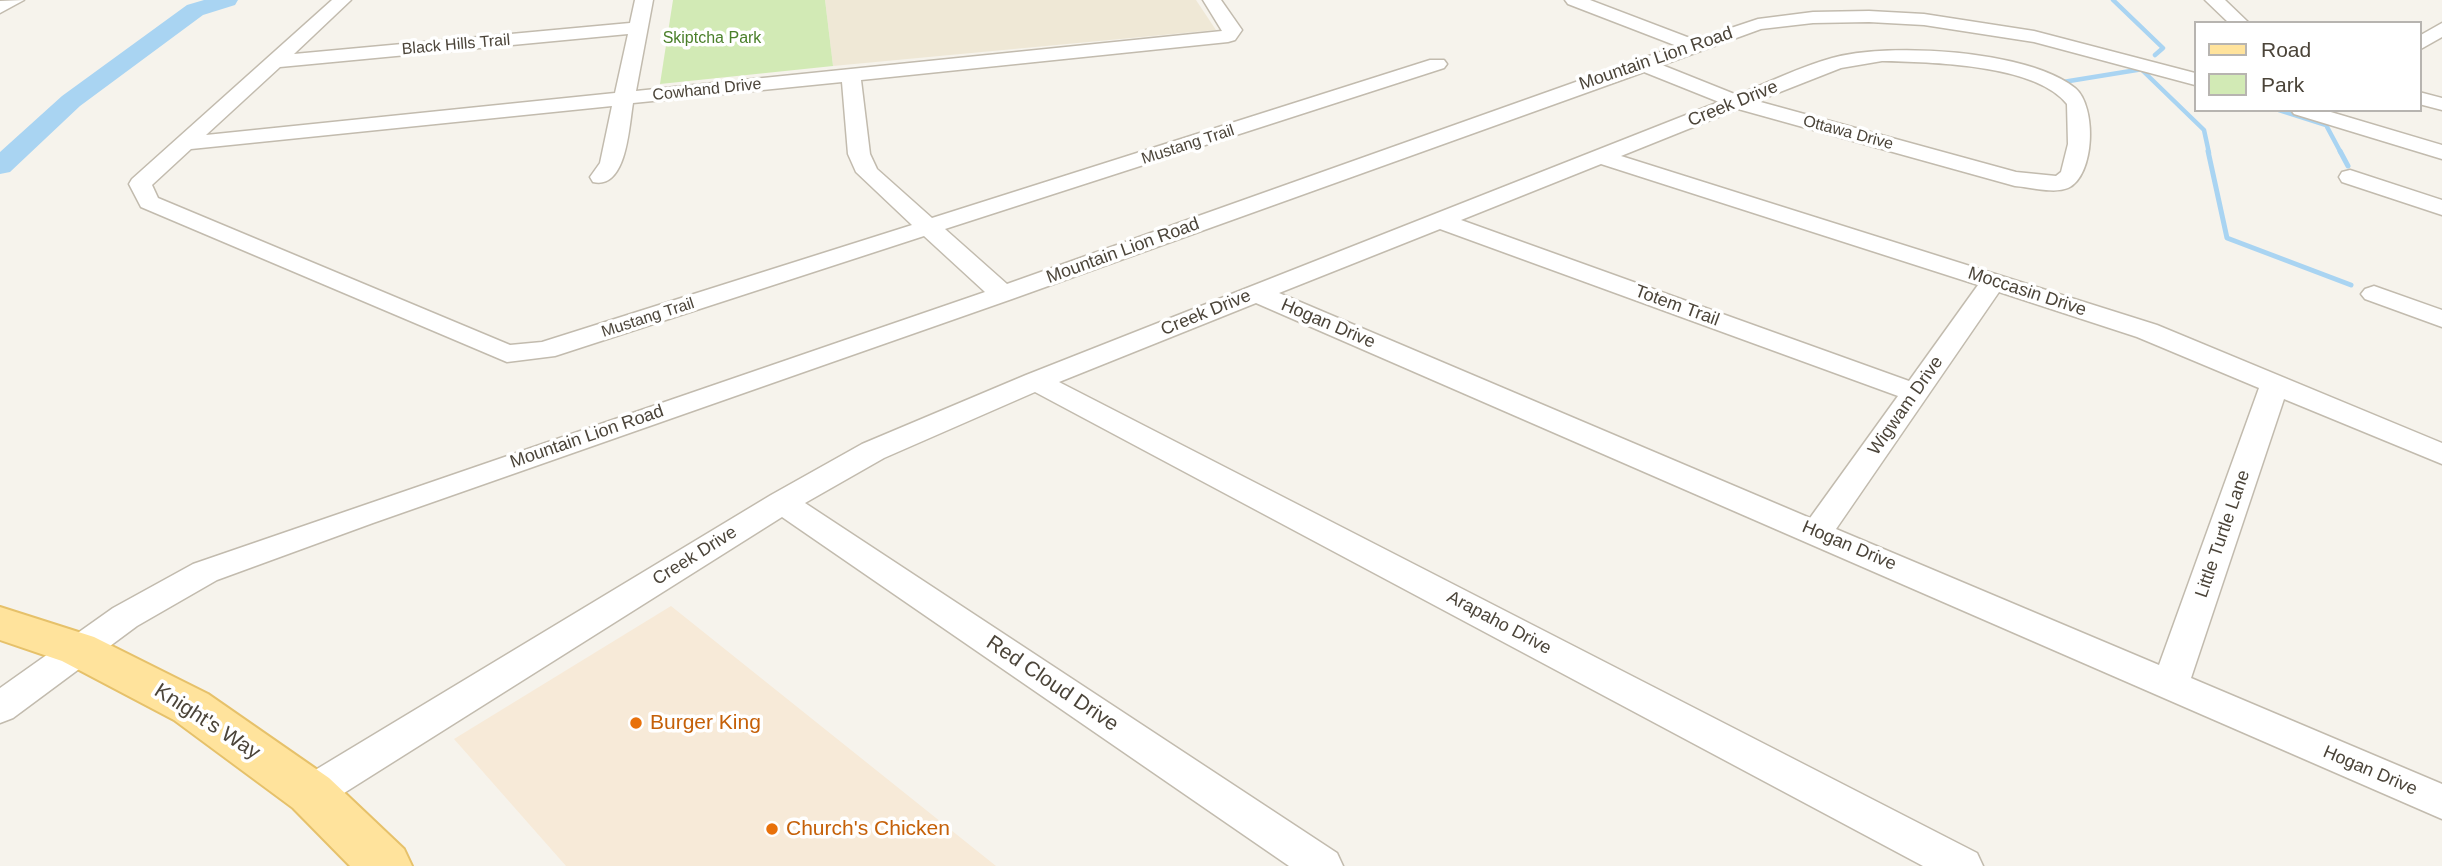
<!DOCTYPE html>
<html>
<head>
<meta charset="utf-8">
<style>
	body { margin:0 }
	#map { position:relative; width:2442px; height:866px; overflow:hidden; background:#f6f3ec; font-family:Helvetica,sans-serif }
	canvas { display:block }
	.legend { position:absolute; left:2194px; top:21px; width:228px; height:91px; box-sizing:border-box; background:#fff; border:2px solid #b7b4b0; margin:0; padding:9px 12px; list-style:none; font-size:21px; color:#4b4439 }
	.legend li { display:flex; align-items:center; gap:14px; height:35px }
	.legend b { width:35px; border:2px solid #b7b4b0 }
</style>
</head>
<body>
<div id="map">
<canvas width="2442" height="866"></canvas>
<ul class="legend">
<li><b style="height:9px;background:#ffe39c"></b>Road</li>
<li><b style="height:19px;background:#d2eab5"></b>Park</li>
</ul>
</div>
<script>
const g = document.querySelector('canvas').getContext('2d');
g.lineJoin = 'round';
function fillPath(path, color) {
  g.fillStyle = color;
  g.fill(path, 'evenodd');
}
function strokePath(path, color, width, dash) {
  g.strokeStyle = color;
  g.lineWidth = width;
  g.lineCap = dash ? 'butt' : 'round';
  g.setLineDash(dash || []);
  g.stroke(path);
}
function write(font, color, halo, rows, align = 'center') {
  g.font = font + ' Helvetica,sans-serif';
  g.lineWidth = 7;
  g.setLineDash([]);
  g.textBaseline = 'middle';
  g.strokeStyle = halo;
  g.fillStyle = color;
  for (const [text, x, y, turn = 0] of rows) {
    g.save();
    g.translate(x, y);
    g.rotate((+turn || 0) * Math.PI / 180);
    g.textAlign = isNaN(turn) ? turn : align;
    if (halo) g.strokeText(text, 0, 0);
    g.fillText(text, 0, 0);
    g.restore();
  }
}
fillPath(new Path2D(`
	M 671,606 L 996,866 L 566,866 L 454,739 Z`), '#f7ead8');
fillPath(new Path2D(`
	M 825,0 L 1196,0 L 1216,30 L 833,66 Z`), '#efe8d6');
fillPath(new Path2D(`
	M 673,0 L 825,0 L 833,66 L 660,84 Z`), '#d2eab5');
strokePath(new Path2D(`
	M 2113,0 L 2163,48 L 2155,55
	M 2141,69 L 2204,130 L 2209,153
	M 2063,82 L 2143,69
	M 2279,110 L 2326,125 L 2341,153`), '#a9d4f2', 4.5);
strokePath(new Path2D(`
	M 2208,151 L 2227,238 L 2351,285
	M 2340,151 L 2348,166`), '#a9d4f2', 5);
fillPath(new Path2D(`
	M 204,0 L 238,0 L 235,5 L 203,15 L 80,106 L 10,172 L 0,174 L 0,152 L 62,96 L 187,5 Z`), '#a9d4f2');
const minor = new Path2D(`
	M 24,0 L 0,13 L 0,1 Z
	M 332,0 L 351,0 L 294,54 L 630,23 L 635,0 L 653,0 L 636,91 L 1222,31 L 1203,0 L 1221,0 L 1242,30 L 1235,40 L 1228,42 L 861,80 L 870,154 L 877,169 L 932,218 L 1430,60 L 1444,60 L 1447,64 L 1444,68 L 945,229 L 1007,284 L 1677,46 L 1568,4 L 1565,0 L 1590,0 L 1695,40 L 1758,19 L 1813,12 L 1869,11 L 1924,14 L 2034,31 L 2195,73 L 2195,85 L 2034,42 L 1924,25 L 1869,22 L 1813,23 L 1761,29 L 1662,65 L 1737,95 C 1768,83 1799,67 1832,58 C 1889,42 2028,50 2075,88 C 2097,106 2095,176 2068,188 C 2054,194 2030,187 2015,186 L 1738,109 L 1621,156 L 2157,325 L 2442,443 L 2442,464 L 2284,399 L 2191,678 L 2442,784 L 2442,819 L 1256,303 L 1059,382 L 1977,853 L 1983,866 L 1923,866 L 1035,392 L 884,458 L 805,503 L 1337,853 L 1343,866 L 1289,866 L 782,517 L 325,805 L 311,809 L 297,805 L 291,793 L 297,781 L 771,495 L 862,444 L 1026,375 L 1719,102 L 1644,72 L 1012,299 L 373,523 L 217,580 L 137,626 L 13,718 L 0,723 L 0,688 L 113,608 L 193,564 L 985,292 L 924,236 L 555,356 L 507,362 L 141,207 L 129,184 L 132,179 ZM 628,34 L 615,93 L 206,135 L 280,67 ZM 1882,61 C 1929,62 2036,64 2067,104 L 2068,144 L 2061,172 L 2056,176 L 2016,172 L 1757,101 L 1841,68 ZM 842,82 L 848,154 L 856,172 L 912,225 L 542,342 L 510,345 L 158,198 L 152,185 L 191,149 L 612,106 L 600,163 L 590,177 L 593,182 C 627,190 629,126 633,103 ZM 1601,164 L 1978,285 L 1909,381 L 1461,220 ZM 1440,229 L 1898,396 L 1810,518 L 1279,293 ZM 1999,292 L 2137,337 L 2259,388 L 2159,665 L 1836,529 Z
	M 2205,0 L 2225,0 L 2249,23 L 2229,23 Z
	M 2442,23 L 2442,37 L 2419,50 L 2419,36 Z
	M 2419,92 L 2442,98 L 2442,110 L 2419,104 Z
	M 2291,110 L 2324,110 L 2442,145 L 2442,159 L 2294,114 Z
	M 2350,170 L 2442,200 L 2442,215 L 2342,182 L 2339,177 L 2342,172 Z
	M 2374,286 L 2442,310 L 2442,327 L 2365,299 L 2361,294 L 2365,289 Z`);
const major = new Path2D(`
	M 0,607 L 94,637 L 208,694 L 329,778 L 404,849 L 412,866 L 350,866 L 293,808 L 174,720 L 62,661 L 0,640 Z`);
strokePath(minor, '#c2bbae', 3);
strokePath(major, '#e6c16a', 4);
fillPath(minor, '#fff');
fillPath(major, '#ffe39c');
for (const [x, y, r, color] of [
	[636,723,7,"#e8710a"],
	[772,829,7,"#e8710a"]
]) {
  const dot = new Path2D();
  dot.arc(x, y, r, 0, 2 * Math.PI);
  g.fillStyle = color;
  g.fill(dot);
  strokePath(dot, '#fff', 2.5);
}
write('16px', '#4a7f2a', '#fff', [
	["Skiptcha Park",712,39]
]);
write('16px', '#4b4439', '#fff', [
	["Black Hills Trail",456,45,-5],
	["Cowhand Drive",707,90,-6],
	["Ottawa Drive",1848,133,15],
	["Mustang Trail",1188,145,-18],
	["Mustang Trail",648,318,-18]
]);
write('18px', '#4b4439', '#fff', [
	["Mountain Lion Road",1656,59,-19],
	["Creek Drive",1733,104,-22],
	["Mountain Lion Road",1123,251,-20],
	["Moccasin Drive",2027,292,18],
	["Totem Trail",1677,306,20],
	["Creek Drive",1206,313,-22],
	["Hogan Drive",1328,324,23],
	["Wigwam Drive",1906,406,-55],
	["Mountain Lion Road",587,437,-19],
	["Little Turtle Lane",2223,534,-71],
	["Hogan Drive",1849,546,23],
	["Creek Drive",695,556,-32],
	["Arapaho Drive",1499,623,28],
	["Hogan Drive",2370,771,23]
]);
write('21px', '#4b4439', '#fff', [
	["Red Cloud Drive",1052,684,34],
	["Knight's Way",207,722,33]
]);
write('21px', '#c56008', '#fff', [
	["Burger King",650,723],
	["Church's Chicken",786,829]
], 'left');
</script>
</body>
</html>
